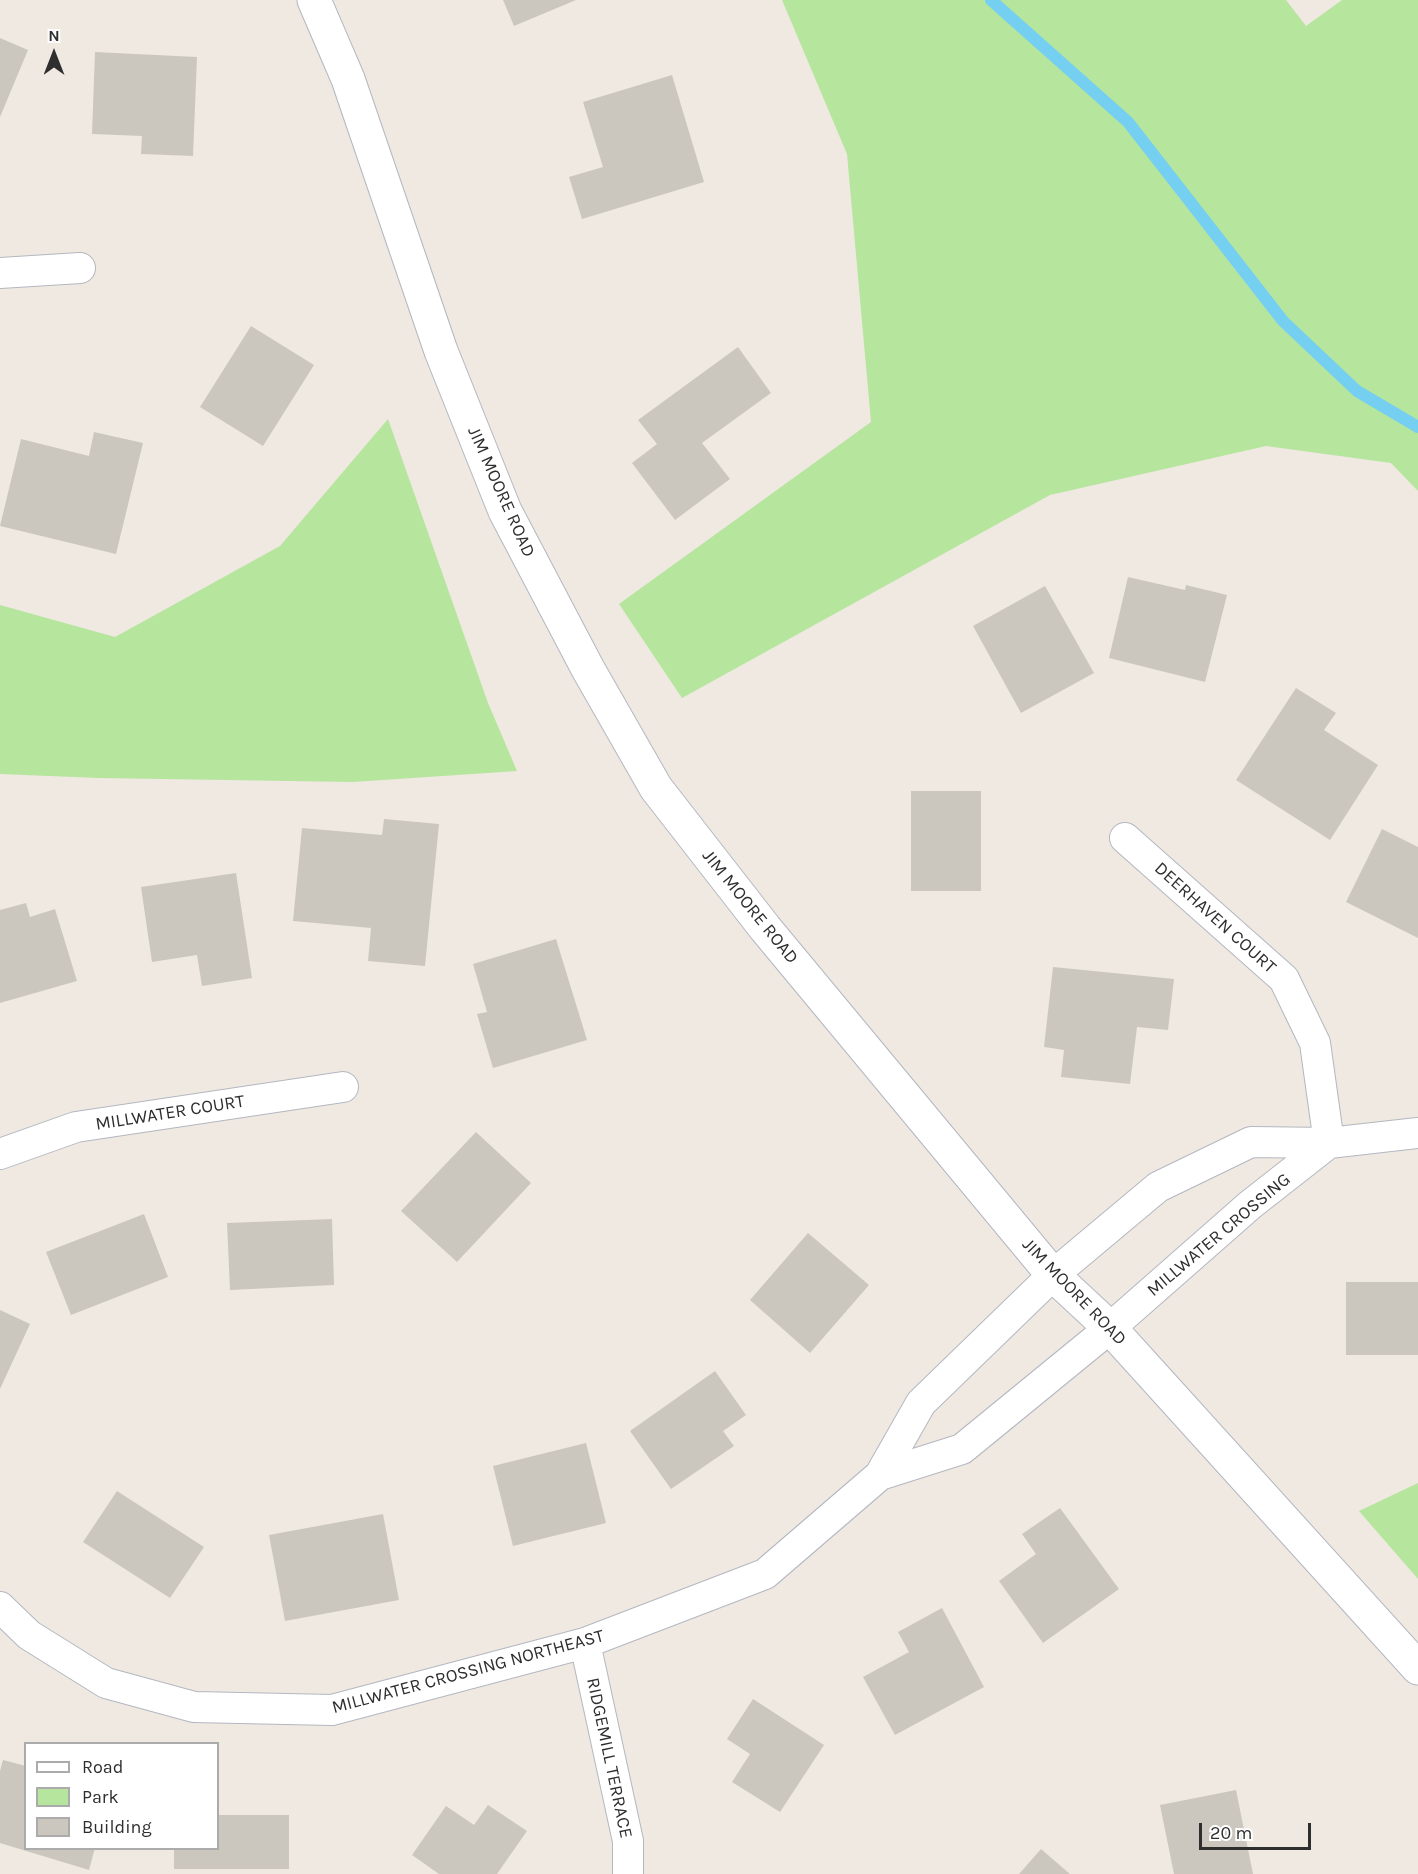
<!DOCTYPE html>
<html>
<head>
<meta charset="utf-8">
<style>
	body { margin:0 }
	#map { position:relative; width:1418px; height:1874px; overflow:hidden; background:#efe9e1; font-family:Karla,sans-serif }
	canvas { display:block }
	.legend { position:absolute; left:24px; top:1742px; width:195px; height:108px; box-sizing:border-box; background:#fff; border:2px solid #ababab; margin:0; padding:8px 10px; list-style:none; font-size:18px; color:#2e2e2e }
	.legend li { display:flex; align-items:center; gap:12px; height:30px }
	.legend b { width:30px; border:2px solid #ababab }
	.north { position:absolute; left:24px; top:24px; width:60px; height:60px; -webkit-text-stroke:4px #fff; paint-order:stroke; rotate:0deg; font-size:16px; font-weight:700; line-height:24px; text-align:center; color:#2e2e2e }
	.north::after { content:''; display:block; margin:auto; width:21px; height:27px; background:#2e2e2e; clip-path:polygon(50% 0,100% 100%,50% 72%,0 100%) }
	.scale { position:absolute; left:1199px; top:1823px; width:112px; height:27px; box-sizing:border-box; border:3px solid #2e2e2e; border-top:0; padding-left:8px; font-size:18px; line-height:21px; white-space:nowrap; color:#2e2e2e; -webkit-text-stroke:4px #fff; paint-order:stroke }
</style>
</head>
<body>
<div id="map">
<canvas width="1418" height="1874"></canvas>
<ul class="legend">
<li><b style="height:8px;background:#fff"></b>Road</li>
<li><b style="height:16px;background:#b6e59e"></b>Park</li>
<li><b style="height:16px;background:#cbc7bf"></b>Building</li>
</ul>
<div class="north">N</div>
<div class="scale">20 m</div>
</div>
<script>
const g = document.querySelector('canvas').getContext('2d');
g.lineJoin = 'round';
function fillPath(path, color) {
  g.fillStyle = color;
  g.fill(path, 'evenodd');
}
function strokePath(path, color, width, dash) {
  g.strokeStyle = color;
  g.lineWidth = width;
  g.lineCap = dash ? 'butt' : 'round';
  g.setLineDash(dash || []);
  g.stroke(path);
}
function write(font, color, halo, rows, align = 'center') {
  g.font = font + ' Karla,sans-serif';
  g.lineWidth = 4.5;
  g.setLineDash([]);
  g.textBaseline = 'middle';
  g.strokeStyle = halo;
  g.fillStyle = color;
  for (const [text, x, y, turn = 0] of rows) {
    g.save();
    g.translate(x, y);
    g.rotate((+turn || 0) * Math.PI / 180);
    g.textAlign = isNaN(turn) ? turn : align;
    if (halo) g.strokeText(text, 0, 0);
    g.fillText(text, 0, 0);
    g.restore();
  }
}
fillPath(new Path2D(`
	M 782,0 L 1286,0 L 1306,26 L 1342,0 L 1418,0 L 1418,491 L 1391,463 L 1266,446 L 1050,495 L 682,698 L 619,604 L 871,422 L 847,154 Z
	M 388,419 L 488,703 L 517,771 L 353,782 L 99,778 L 0,774 L 0,605 L 115,637 L 280,546 Z
	M 1418,1483 L 1418,1579 L 1359,1511 Z`), '#b6e59e');
strokePath(new Path2D(`
	M 991,0 L 1128,122 L 1283,321 L 1357,391 L 1418,427`), '#75cff0', 12);
fillPath(new Path2D(`
	M 503,0 L 576,0 L 514,26 Z
	M 0,38 L 28,50 L 0,117 Z
	M 95,52 L 197,57 L 193,156 L 141,154 L 142,136 L 92,134 Z
	M 672,75 L 704,182 L 582,219 L 569,177 L 603,167 L 583,102 Z
	M 251,326 L 314,365 L 263,446 L 200,407 Z
	M 738,347 L 771,393 L 702,443 L 730,479 L 675,520 L 632,463 L 657,444 L 638,420 Z
	M 94,432 L 143,443 L 116,554 L 0,526 L 21,439 L 89,456 Z
	M 1128,577 L 1185,590 L 1186,585 L 1227,595 L 1205,682 L 1109,658 Z
	M 1045,586 L 1094,673 L 1021,713 L 973,626 Z
	M 1296,688 L 1336,713 L 1324,730 L 1378,765 L 1330,840 L 1236,780 Z
	M 911,791 L 981,791 L 981,891 L 911,891 Z
	M 384,819 L 439,824 L 425,966 L 368,961 L 371,928 L 293,921 L 302,828 L 382,835 Z
	M 1382,829 L 1418,847 L 1418,938 L 1346,902 Z
	M 236,873 L 252,978 L 202,986 L 197,955 L 152,962 L 141,887 Z
	M 26,903 L 30,917 L 55,909 L 77,981 L 0,1003 L 0,910 Z
	M 556,939 L 587,1040 L 493,1068 L 477,1014 L 487,1012 L 473,964 Z
	M 1053,967 L 1174,979 L 1168,1030 L 1137,1027 L 1130,1084 L 1061,1077 L 1064,1050 L 1044,1047 Z
	M 476,1132 L 531,1183 L 457,1262 L 401,1211 Z
	M 144,1214 L 168,1277 L 71,1315 L 46,1252 Z
	M 332,1219 L 334,1285 L 230,1290 L 227,1223 Z
	M 808,1233 L 869,1285 L 810,1353 L 750,1300 Z
	M 1346,1282 L 1418,1282 L 1418,1355 L 1346,1355 Z
	M 0,1310 L 30,1324 L 0,1389 Z
	M 715,1371 L 746,1415 L 723,1431 L 734,1446 L 671,1489 L 630,1431 Z
	M 586,1443 L 606,1523 L 513,1546 L 493,1466 Z
	M 117,1491 L 204,1547 L 170,1598 L 83,1542 Z
	M 1060,1508 L 1119,1589 L 1043,1643 L 999,1581 L 1036,1554 L 1022,1534 Z
	M 383,1514 L 399,1600 L 285,1621 L 269,1535 Z
	M 942,1608 L 984,1687 L 895,1735 L 863,1677 L 909,1652 L 898,1632 Z
	M 753,1699 L 824,1745 L 780,1812 L 732,1782 L 750,1754 L 727,1739 Z
	M 3,1760 L 26,1766 L 26,1848 L 95,1848 L 89,1870 L 0,1843 L 0,1771 Z
	M 1236,1790 L 1253,1874 L 1174,1874 L 1160,1805 Z
	M 488,1805 L 527,1831 L 497,1874 L 439,1874 L 412,1855 L 446,1806 L 474,1825 Z
	M 218,1815 L 289,1815 L 289,1869 L 174,1869 L 174,1848 L 218,1848 Z
	M 1041,1849 L 1070,1874 L 1019,1874 Z`), '#cbc7bf');
const minor = new Path2D(`
	M 0,273 L 80,268
	M 1125,838 L 1284,979 L 1315,1043 L 1329,1143
	M 0,1154 L 76,1127 L 343,1087
	M 880,1475 L 962,1449 L 1110,1328 L 1250,1205 L 1329,1143
	M 0,1607 L 29,1635 L 106,1683 L 194,1707 L 332,1710 L 585,1643 L 765,1574 L 880,1475 L 921,1403 L 1053,1275 L 1158,1187 L 1251,1142 L 1329,1143 L 1418,1133
	M 585,1643 L 628,1841 L 628,1874`);
const tertiary = new Path2D(`
	M 314,0 L 348,79 L 441,351 L 505,511 L 588,669 L 656,788 L 765,928 L 1053,1275 L 1110,1328 L 1418,1668`);
strokePath(minor, '#b4b7c1', 32);
strokePath(tertiary, '#b4b7c1', 35);
strokePath(minor, '#fff', 30);
strokePath(tertiary, '#fff', 33);
write('18px', '#2e2e2e', '#fff', [
	["JIM MOORE ROAD",501,492,66],
	["JIM MOORE ROAD",750,907,51],
	["DEERHAVEN COURT",1215,918,42],
	["MILLWATER COURT",170,1113,-9],
	["MILLWATER CROSSING",1219,1235,-40],
	["JIM MOORE ROAD",1074,1292,46],
	["MILLWATER CROSSING NORTHEAST",468,1672,-15],
	["RIDGEMILL TERRACE",609,1758,78]
]);
</script>
</body>
</html>
